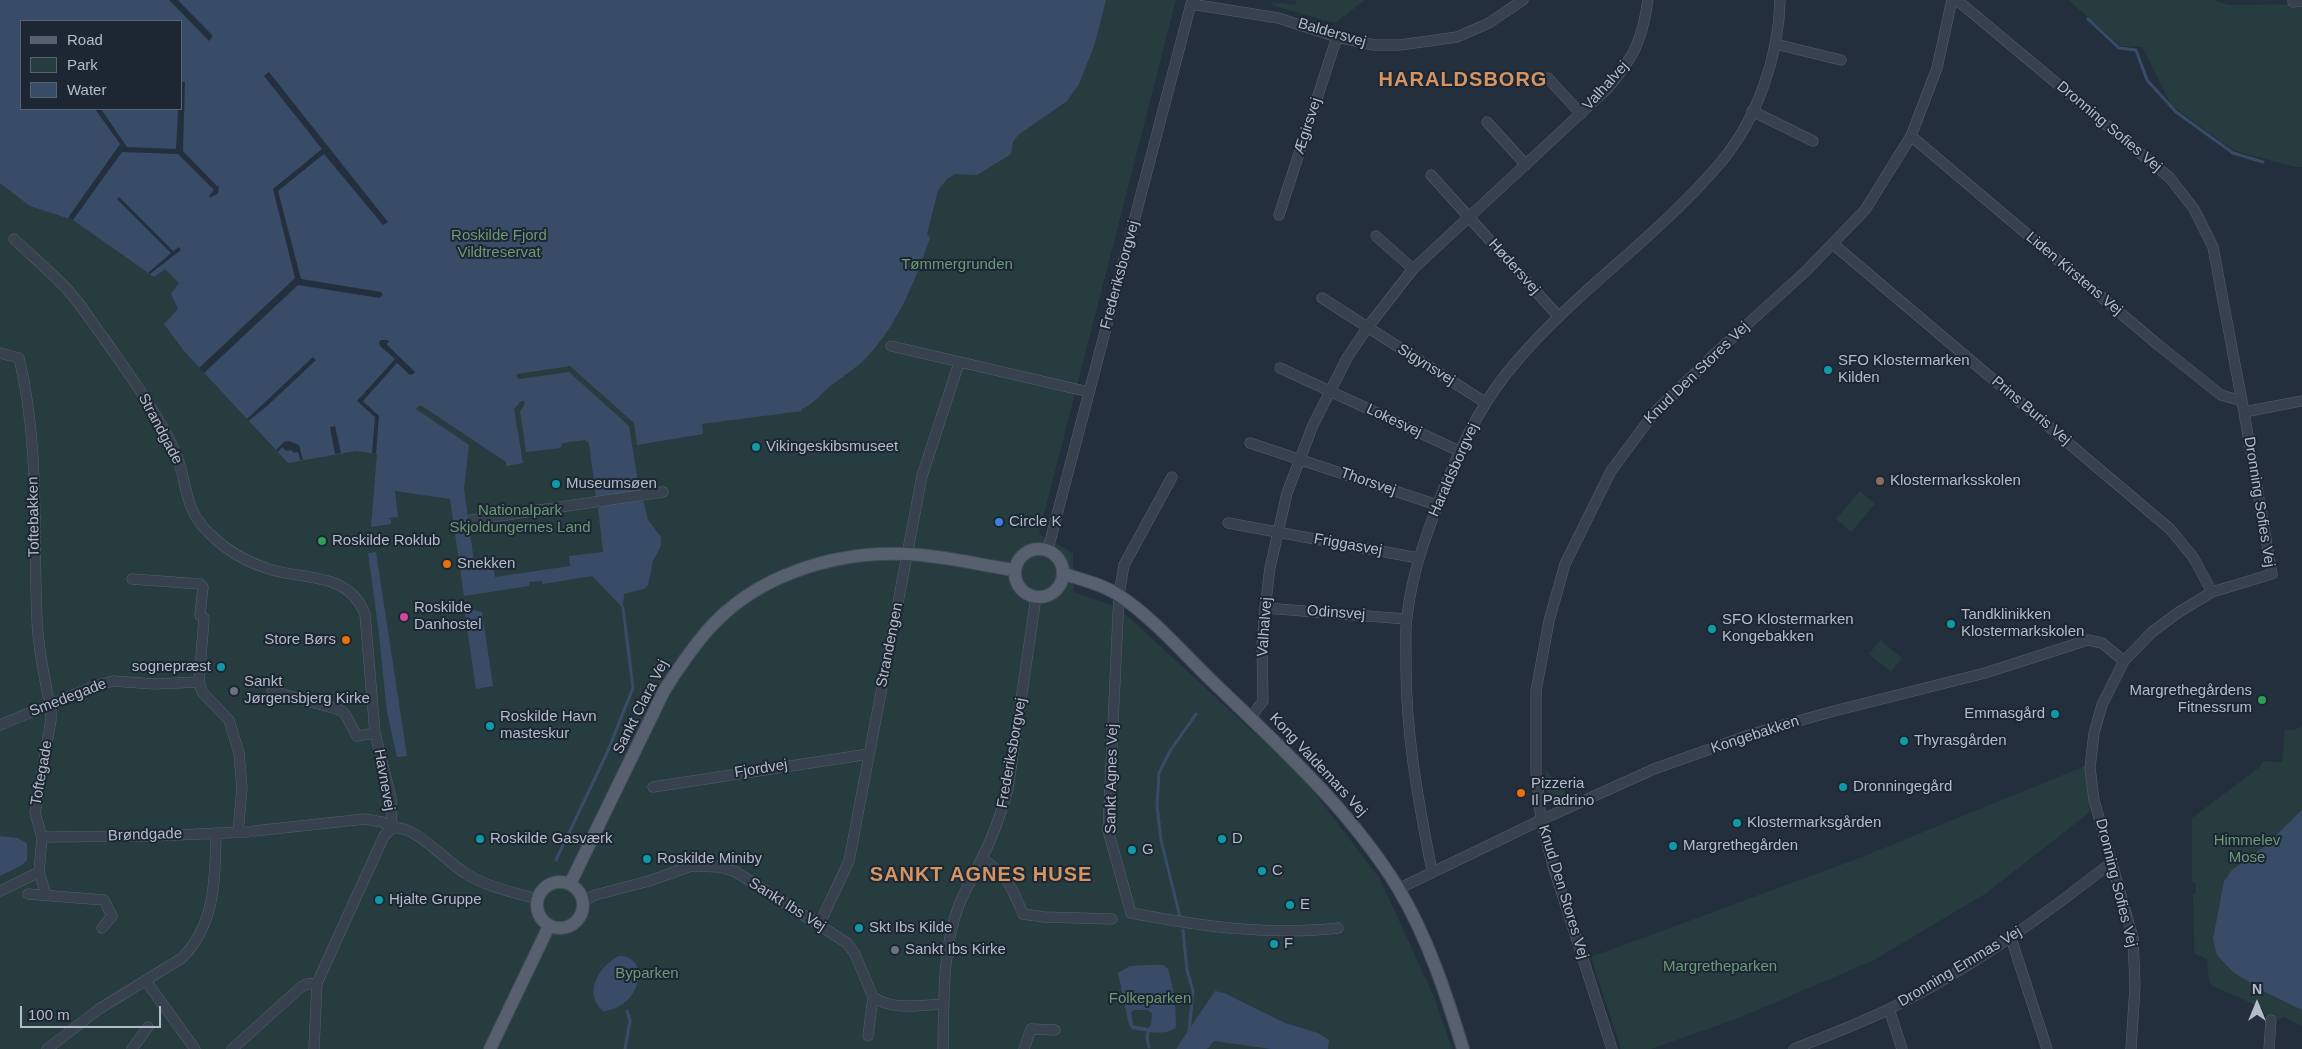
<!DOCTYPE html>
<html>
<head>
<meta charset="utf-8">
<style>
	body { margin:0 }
	#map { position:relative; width:2302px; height:1049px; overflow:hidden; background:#242f3e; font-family:Arial,sans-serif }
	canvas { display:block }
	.legend { position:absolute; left:20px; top:20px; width:162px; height:90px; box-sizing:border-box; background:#1d2633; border:1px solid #59626f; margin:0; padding:6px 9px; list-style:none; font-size:15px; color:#b4bcc9 }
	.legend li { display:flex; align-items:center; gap:10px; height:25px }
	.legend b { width:25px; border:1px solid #59626f }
	.north { position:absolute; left:2232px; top:979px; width:50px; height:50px; -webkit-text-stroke:4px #1d2633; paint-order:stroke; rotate:0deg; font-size:14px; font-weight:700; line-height:20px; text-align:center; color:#b4bcc9 }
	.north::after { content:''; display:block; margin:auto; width:18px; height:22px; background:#b4bcc9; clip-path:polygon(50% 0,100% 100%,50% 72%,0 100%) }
	.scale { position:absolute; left:20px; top:1006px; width:141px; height:22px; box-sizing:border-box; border:2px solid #b4bcc9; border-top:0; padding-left:6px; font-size:15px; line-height:18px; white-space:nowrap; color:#b4bcc9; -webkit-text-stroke:4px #1d2633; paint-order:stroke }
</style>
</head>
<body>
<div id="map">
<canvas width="2302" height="1049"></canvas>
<ul class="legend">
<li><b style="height:6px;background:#56606e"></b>Road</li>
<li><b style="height:14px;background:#263c3f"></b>Park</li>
<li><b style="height:14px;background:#394c67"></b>Water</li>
</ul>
<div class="north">N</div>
<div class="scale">100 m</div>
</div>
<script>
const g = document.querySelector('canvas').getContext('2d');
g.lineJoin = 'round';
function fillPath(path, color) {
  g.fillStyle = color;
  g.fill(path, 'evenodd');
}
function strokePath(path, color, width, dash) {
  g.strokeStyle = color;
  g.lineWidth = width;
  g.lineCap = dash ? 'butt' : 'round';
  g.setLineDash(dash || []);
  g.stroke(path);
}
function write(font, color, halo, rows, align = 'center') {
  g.font = font + ' Arial,sans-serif';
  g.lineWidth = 4;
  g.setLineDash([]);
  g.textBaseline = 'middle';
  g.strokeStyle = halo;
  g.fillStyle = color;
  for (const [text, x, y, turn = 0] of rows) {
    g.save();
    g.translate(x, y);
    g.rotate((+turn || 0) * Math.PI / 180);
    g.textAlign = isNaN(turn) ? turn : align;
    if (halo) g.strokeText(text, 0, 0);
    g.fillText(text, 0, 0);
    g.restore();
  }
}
fillPath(new Path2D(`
	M 0,0 L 1176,0 L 1039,534 L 1073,553 L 1074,592 L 1119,608 L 1305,780 L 1380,879 L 1435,999 L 1452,1049 L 0,1049 ZM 21,21 L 181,21 L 181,109 L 21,109 Z
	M 1297,0 L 1365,0 L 1335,23 L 1271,5 L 1272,2 L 1295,5 Z
	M 2068,0 L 2214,0 L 2228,5 L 2302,4 L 2302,167 L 2296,167 L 2235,151 L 2172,106 L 2142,47 L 2121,46 Z
	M 1860,491 L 1875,504 L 1851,532 L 1836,519 Z
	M 1880,640 L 1902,658 L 1891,672 L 1869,654 Z
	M 2302,727 L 2302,1026 L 2283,1017 L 2279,1020 L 2264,1014 L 2262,1008 L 2213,986 L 2209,982 L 2207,959 L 2194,953 L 2193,894 L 2196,894 L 2196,884 L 2192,881 L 2192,818 L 2260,767 L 2263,761 L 2282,762 L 2285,729 L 2293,730 Z
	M 2085,766 L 2090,812 L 1985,894 L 1872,961 L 1739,1018 L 1651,1049 L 1621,1049 L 1591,957 L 1862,857 Z
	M 1545,769 L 1567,793 L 1573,794 L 1555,802 L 1548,799 Z`), '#263c3f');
fillPath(new Path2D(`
	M 0,0 L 1106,0 L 1094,46 L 1079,84 L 1067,101 L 1018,135 L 1013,142 L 1011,154 L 977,175 L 955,174 L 947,179 L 938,190 L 927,234 L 930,238 C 915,282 896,329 862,362 C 852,371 839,379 828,388 C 821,394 811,407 801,409 L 802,411 L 702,424 L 703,434 L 637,445 L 634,423 L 570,366 L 517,374 L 517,378 L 520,379 L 569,372 L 629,426 L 641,501 L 644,502 L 648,520 L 661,537 L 661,546 L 653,561 L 648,585 L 644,589 L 624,594 L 623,608 L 592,576 L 543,584 L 542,581 L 529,582 L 529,586 L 464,596 L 450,499 L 395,491 L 398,517 L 384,519 L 391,519 L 391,524 L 371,527 L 377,454 L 356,451 L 288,463 L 184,351 L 164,324 L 178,309 L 171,294 L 179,283 L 165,269 L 154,277 L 73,220 L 30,206 L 0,183 ZM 21,21 L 181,21 L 181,109 L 21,109 ZM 521,401 L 524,401 L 525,404 L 520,411 L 526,452 L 560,448 L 563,443 L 585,440 L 589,443 L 596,497 L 599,496 L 601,507 L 598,508 L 603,552 L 569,556 L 570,566 L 495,577 L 493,567 L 475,569 L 464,489 L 469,445 L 416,409 L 418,406 L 422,406 L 506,462 L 506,466 L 523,463 L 514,409 Z
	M 376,552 L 407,756 L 397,757 L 387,712 L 378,626 L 368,553 Z
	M 464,607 L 482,612 L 493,686 L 476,689 Z
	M 2302,810 L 2302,1010 L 2267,993 L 2233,972 L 2217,955 L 2213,939 L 2224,881 L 2232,870 L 2265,846 Z
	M 0,836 L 17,838 L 27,843 L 27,860 L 22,865 L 0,876 Z
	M 619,956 C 653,956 640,1009 603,1011 C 582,993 600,965 619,956 Z
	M 1149,965 L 1163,965 L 1168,969 L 1175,998 L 1176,1027 C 1166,1037 1144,1031 1132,1029 L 1129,1025 L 1118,973 L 1130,966 ZM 1134,1010 L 1148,1010 L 1152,1013 L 1151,1025 L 1148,1028 L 1133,1025 L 1131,1012 Z
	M 1215,991 L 1224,993 L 1285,1023 L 1318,1033 L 1329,1040 L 1328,1049 L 1271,1049 L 1214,1041 L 1207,1049 L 1176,1049 Z`), '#394c67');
fillPath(new Path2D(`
	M 169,0 L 178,0 L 213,36 L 209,41 Z
	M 269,72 L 388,222 L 383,225 L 324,154 L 278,191 L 301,279 L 381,292 L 383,295 L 379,298 L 298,285 L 204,373 L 199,368 L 295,278 L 273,189 L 322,149 L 264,76 Z
	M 181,81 L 185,82 L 183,151 L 217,186 L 219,186 L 218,193 L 210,198 L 209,196 L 214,190 L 178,154 L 122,152 L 73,220 L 68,218 L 120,144 L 95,109 L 101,109 L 127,147 L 176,149 L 178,109 L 181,109 Z
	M 119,197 L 173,251 L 179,247 L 181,250 L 150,274 L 148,273 L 171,253 L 117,199 Z
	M 381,340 L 387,340 L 390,342 L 387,343 L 387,345 L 414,371 L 415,373 L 410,375 L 397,363 L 363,401 L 379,416 L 376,454 L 372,453 L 375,417 L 357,401 L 395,359 L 380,346 L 379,342 Z
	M 313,357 L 316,360 L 266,407 L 248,421 L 247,419 Z
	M 335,426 L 341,453 L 335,454 L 330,427 Z
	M 289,441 L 299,445 L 303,460 L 300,460 L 298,452 L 294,453 L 291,450 L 286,451 L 282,447 L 278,452 L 276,450 L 284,442 Z`), '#242f3e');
strokePath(new Path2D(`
	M 2088,19 L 2119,48 L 2136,50 L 2147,80 L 2176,112 L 2233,153 L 2263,162
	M 556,860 L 607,753 L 633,688 L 623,608
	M 1180,917 L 1161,840 L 1157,806 L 1159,773 L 1170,751 L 1196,714
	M 1183,930 L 1187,970 L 1193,991 L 1189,1032
	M 1148,1032 L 1147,1038 L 1149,1047
	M 625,1049 L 630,1021 L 627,1011`), '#394c67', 3);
const minor = new Path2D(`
	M 1957,0 L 2170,178 L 2194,209 L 2213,247 L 2244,412 L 2272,574 L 2212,592 L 2179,612 L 2152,632 L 2124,661 L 2102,705 L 2094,733 L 2090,768 L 2094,800 L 2133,938 L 2135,986 L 2131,1049
	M 2293,2 L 2302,1
	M 1191,4 L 1278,18 L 1337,37 L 1374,45 L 1400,45 L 1457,37 L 1489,23 L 1523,0
	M 1775,44 L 1841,60
	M 1548,78 L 1581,114
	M 1752,111 L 1813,141
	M 1487,122 L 1526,165
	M 1911,136 L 2157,344 L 2221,395 L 2242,401
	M 1431,175 L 1558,316
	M 1279,215 L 1337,37
	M 1376,236 L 1413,269
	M 14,239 C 31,255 48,270 64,286 C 79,301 90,320 103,337 C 128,373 155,409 174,449 C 189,481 181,507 210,534 C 227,551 249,563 272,570 C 308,580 349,573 365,614 L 375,733 L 391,798 L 392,828
	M 1833,244 L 2170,529 L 2193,557 L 2212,592
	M 1322,298 L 1486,403
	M 891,346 L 1089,392
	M 0,353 L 19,358 C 40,444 33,533 37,620 C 38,646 43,670 48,696
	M 1280,368 L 1459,451
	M 2244,412 L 2302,401
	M 1250,443 L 1437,505
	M 1172,477 L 1124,565 L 1119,595 L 1108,830 L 1131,913 C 1200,926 1267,936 1338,928
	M 471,520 L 663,492
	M 1228,523 L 1418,558
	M 1048,549 L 1192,0
	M 132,579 L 200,584 L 203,587 L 200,615 L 204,618 L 199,682 L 202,692 L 229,720 L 239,753 L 242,788 L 238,832
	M 1265,608 L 1406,619
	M 272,691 L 340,710 L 345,714 L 357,736 L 375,733
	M 1251,717 L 1263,701 L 1262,645 L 1265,608 L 1270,568 L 1287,493 L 1313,425 L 1347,358 L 1367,328 L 1413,269 L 1607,89 C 1634,57 1642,41 1648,0
	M 0,725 L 95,686 L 113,681 L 154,684 L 199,682
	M 653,787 L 869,754
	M 392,828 C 415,824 445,861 465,873 C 486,887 513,892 537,899
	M 254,831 L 365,819 L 382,822 L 392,828
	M 42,837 L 151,836 L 248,832
	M 982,858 C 1009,879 1010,883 1023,914 L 1044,917 L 1112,919
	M 1432,871 C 1418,800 1405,730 1406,657 C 1406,644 1405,630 1407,617 C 1412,570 1429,527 1446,483 C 1464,440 1485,397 1516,362 C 1578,289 1659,236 1721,162 C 1757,119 1779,56 1780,0
	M 39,872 L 46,895
	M 1398,889 L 1541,820 L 1654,769 L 1755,733 L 1834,711 L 1985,673 L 2088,640 L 2102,643 L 2124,661
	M 0,891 L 39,872 L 42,837 L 35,813 L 51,720 L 51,703
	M 28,894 L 104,900 L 112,916 L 102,928
	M 583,901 L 595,895 L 649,881 L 691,866 L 721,867 L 736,872 L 847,943 L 855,954 L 873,997 C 893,1011 921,1005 944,1004
	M 819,925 L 849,861 L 922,476 L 959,363
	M 2011,938 L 2047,1049
	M 146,981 L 195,1049
	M 1889,1009 L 1902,1049
	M 868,1036 L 873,997
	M 47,1049 L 99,1009 L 182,958 C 216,923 215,879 216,833
	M 132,1049 L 148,1027
	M 232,1049 L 301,987 L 307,984 L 317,983
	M 314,1049 L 317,983 L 384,836 L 392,828
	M 943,1049 C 944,1002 942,949 959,905 C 965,890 974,875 981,860 C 993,837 1001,814 1008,789 L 1036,597
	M 1024,1049 L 1031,1029 L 1055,1030
	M 1612,1049 L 1554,869 L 1541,820 L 1536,772 L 1536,691 L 1549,621 L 1565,564 L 1611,471 L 1654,413 L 1719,350 L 1806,271 L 1865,210 L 1911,136 L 1937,68 L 1952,0
	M 1794,1049 C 1826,1036 1859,1024 1889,1009 C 1969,970 2042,917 2112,862
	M 2269,1049 L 2271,1020`);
const major = new Path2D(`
	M1015 573a24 24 0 1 1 48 0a24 24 0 1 1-48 0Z
	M 1064,574 C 1083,580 1104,585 1120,596 C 1154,619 1182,652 1212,681 C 1278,745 1349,808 1398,888 C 1428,938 1446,994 1463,1049
	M537 905a23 23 0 1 1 46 0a23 23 0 1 1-46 0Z
	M 570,884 L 664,691 C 677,670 690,651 706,632 C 754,576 833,551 905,554 C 942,555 979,565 1015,570
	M 490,1049 L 549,926`);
strokePath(minor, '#565f6c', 11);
strokePath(major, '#414a57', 14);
strokePath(minor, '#38414e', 10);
strokePath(major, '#56606e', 12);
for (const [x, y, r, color] of [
	[1828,370,5,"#0f9aa8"],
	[756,447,5,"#0f9aa8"],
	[1880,481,5,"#8d6e63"],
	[556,484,5,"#0f9aa8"],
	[999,522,5,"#3f7fe0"],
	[322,541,5,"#2e9e5b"],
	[447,564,5,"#e8710a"],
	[404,617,5,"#d1479c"],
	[1951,624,5,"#0f9aa8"],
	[1712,629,5,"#0f9aa8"],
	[346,640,5,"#e8710a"],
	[221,667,5,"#0f9aa8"],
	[234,691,5,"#6b7280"],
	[2262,700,5,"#2e9e5b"],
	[2055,714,5,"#0f9aa8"],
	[490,726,5,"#0f9aa8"],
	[1904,741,5,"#0f9aa8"],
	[1843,787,5,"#0f9aa8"],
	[1521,793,5,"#e8710a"],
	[1737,823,5,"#0f9aa8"],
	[480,839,5,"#0f9aa8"],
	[1222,839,5,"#0f9aa8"],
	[1673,846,5,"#0f9aa8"],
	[1132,850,5,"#0f9aa8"],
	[647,859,5,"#0f9aa8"],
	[1262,871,5,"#0f9aa8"],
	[379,900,5,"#0f9aa8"],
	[1290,905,5,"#0f9aa8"],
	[859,928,5,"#0f9aa8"],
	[1274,944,5,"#0f9aa8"],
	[895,950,5,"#6b7280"]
]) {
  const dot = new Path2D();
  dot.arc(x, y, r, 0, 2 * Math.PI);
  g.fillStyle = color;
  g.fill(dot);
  strokePath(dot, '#1d2633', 2);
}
write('15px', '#b4bcc9', '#1d2633', [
	["Baldersvej",1332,33,16],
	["Valhalvej",1606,86,-48],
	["Ægirsvej",1308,126,-72],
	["Dronning Sofies Vej",2109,127,40],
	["Hødersvej",1514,267,48],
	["Liden Kirstens Vej",2074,274,40],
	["Frederiksborgvej",1120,275,-75],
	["Sigynsvej",1426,365,32],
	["Knud Den Stores Vej",1697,373,-44],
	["Prins Buris Vej",2031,411,40],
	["Lokesvej",1394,421,25],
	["Strandgade",160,429,62],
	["Haraldsborgvej",1454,470,-66],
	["Thorsvej",1368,482,19],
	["Dronning Sofies Vej",2259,502,81],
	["Toftebakken",34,517,-91],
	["Friggasvej",1348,545,10],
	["Odinsvej",1336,613,4],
	["Valhalvej",1265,627,-86],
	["Strandengen",890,645,-79],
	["Smedegade",68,698,-21],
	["Sankt Clara Vej",641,707,-63],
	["Kongebakken",1755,735,-18],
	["Frederiksborgvej",1012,753,-80],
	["Kong Valdemars Vej",1318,765,47],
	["Fjordvej",761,769,-9],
	["Toftegade",42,773,-80],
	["Sankt Agnes Vej",1112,779,-89],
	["Havnevej",384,780,80],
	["Brøndgade",145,835,-2],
	["Dronning Sofies Vej",2116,883,76],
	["Knud Den Stores Vej",1563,892,73],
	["Sankt Ibs Vej",787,905,32],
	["Dronning Emmas Vej",1960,967,-31]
]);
write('15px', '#6b9a76', '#1d2633', [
	["Roskilde Fjord",499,236],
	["Vildtreservat",499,253],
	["Tømmergrunden",957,265],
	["Nationalpark",520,511],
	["Skjoldungernes Land",520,528],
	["Himmelev",2247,841],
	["Mose",2247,858],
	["Margretheparken",1720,967],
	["Byparken",647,974],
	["Folkeparken",1150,999]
]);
write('15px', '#b4bcc9', '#1d2633', [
	["SFO Klostermarken",1838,361],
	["Kilden",1838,378],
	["Vikingeskibsmuseet",766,447],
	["Klostermarksskolen",1890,481],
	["Museumsøen",566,484],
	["Circle K",1009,522],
	["Roskilde Roklub",332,541],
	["Snekken",457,564],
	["Roskilde",414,608],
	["Danhostel",414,625],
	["Tandklinikken",1961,615],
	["Klostermarkskolen",1961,632],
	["SFO Klostermarken",1722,620],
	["Kongebakken",1722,637],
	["Store Børs",336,640,"right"],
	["sognepræst",211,667,"right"],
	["Sankt",244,682],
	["Jørgensbjerg Kirke",244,699],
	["Margrethegårdens",2252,691,"right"],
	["Fitnessrum",2252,708,"right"],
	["Emmasgård",2045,714,"right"],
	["Roskilde Havn",500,717],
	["masteskur",500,734],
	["Thyrasgården",1914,741],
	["Pizzeria",1531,784],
	["Il Padrino",1531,801],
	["Dronningegård",1853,787],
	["Klostermarksgården",1747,823],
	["Roskilde Gasværk",490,839],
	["D",1232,839],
	["Margrethegården",1683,846],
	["G",1142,850],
	["Roskilde Miniby",657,859],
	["C",1272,871],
	["Hjalte Gruppe",389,900],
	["E",1300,905],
	["Skt Ibs Kilde",869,928],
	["F",1284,944],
	["Sankt Ibs Kirke",905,950]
], 'left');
g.letterSpacing = '1px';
write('bold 20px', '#d59563', '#1d2633', [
	["HARALDSBORG",1463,80],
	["SANKT AGNES HUSE",981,875]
]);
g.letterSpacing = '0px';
</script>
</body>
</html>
